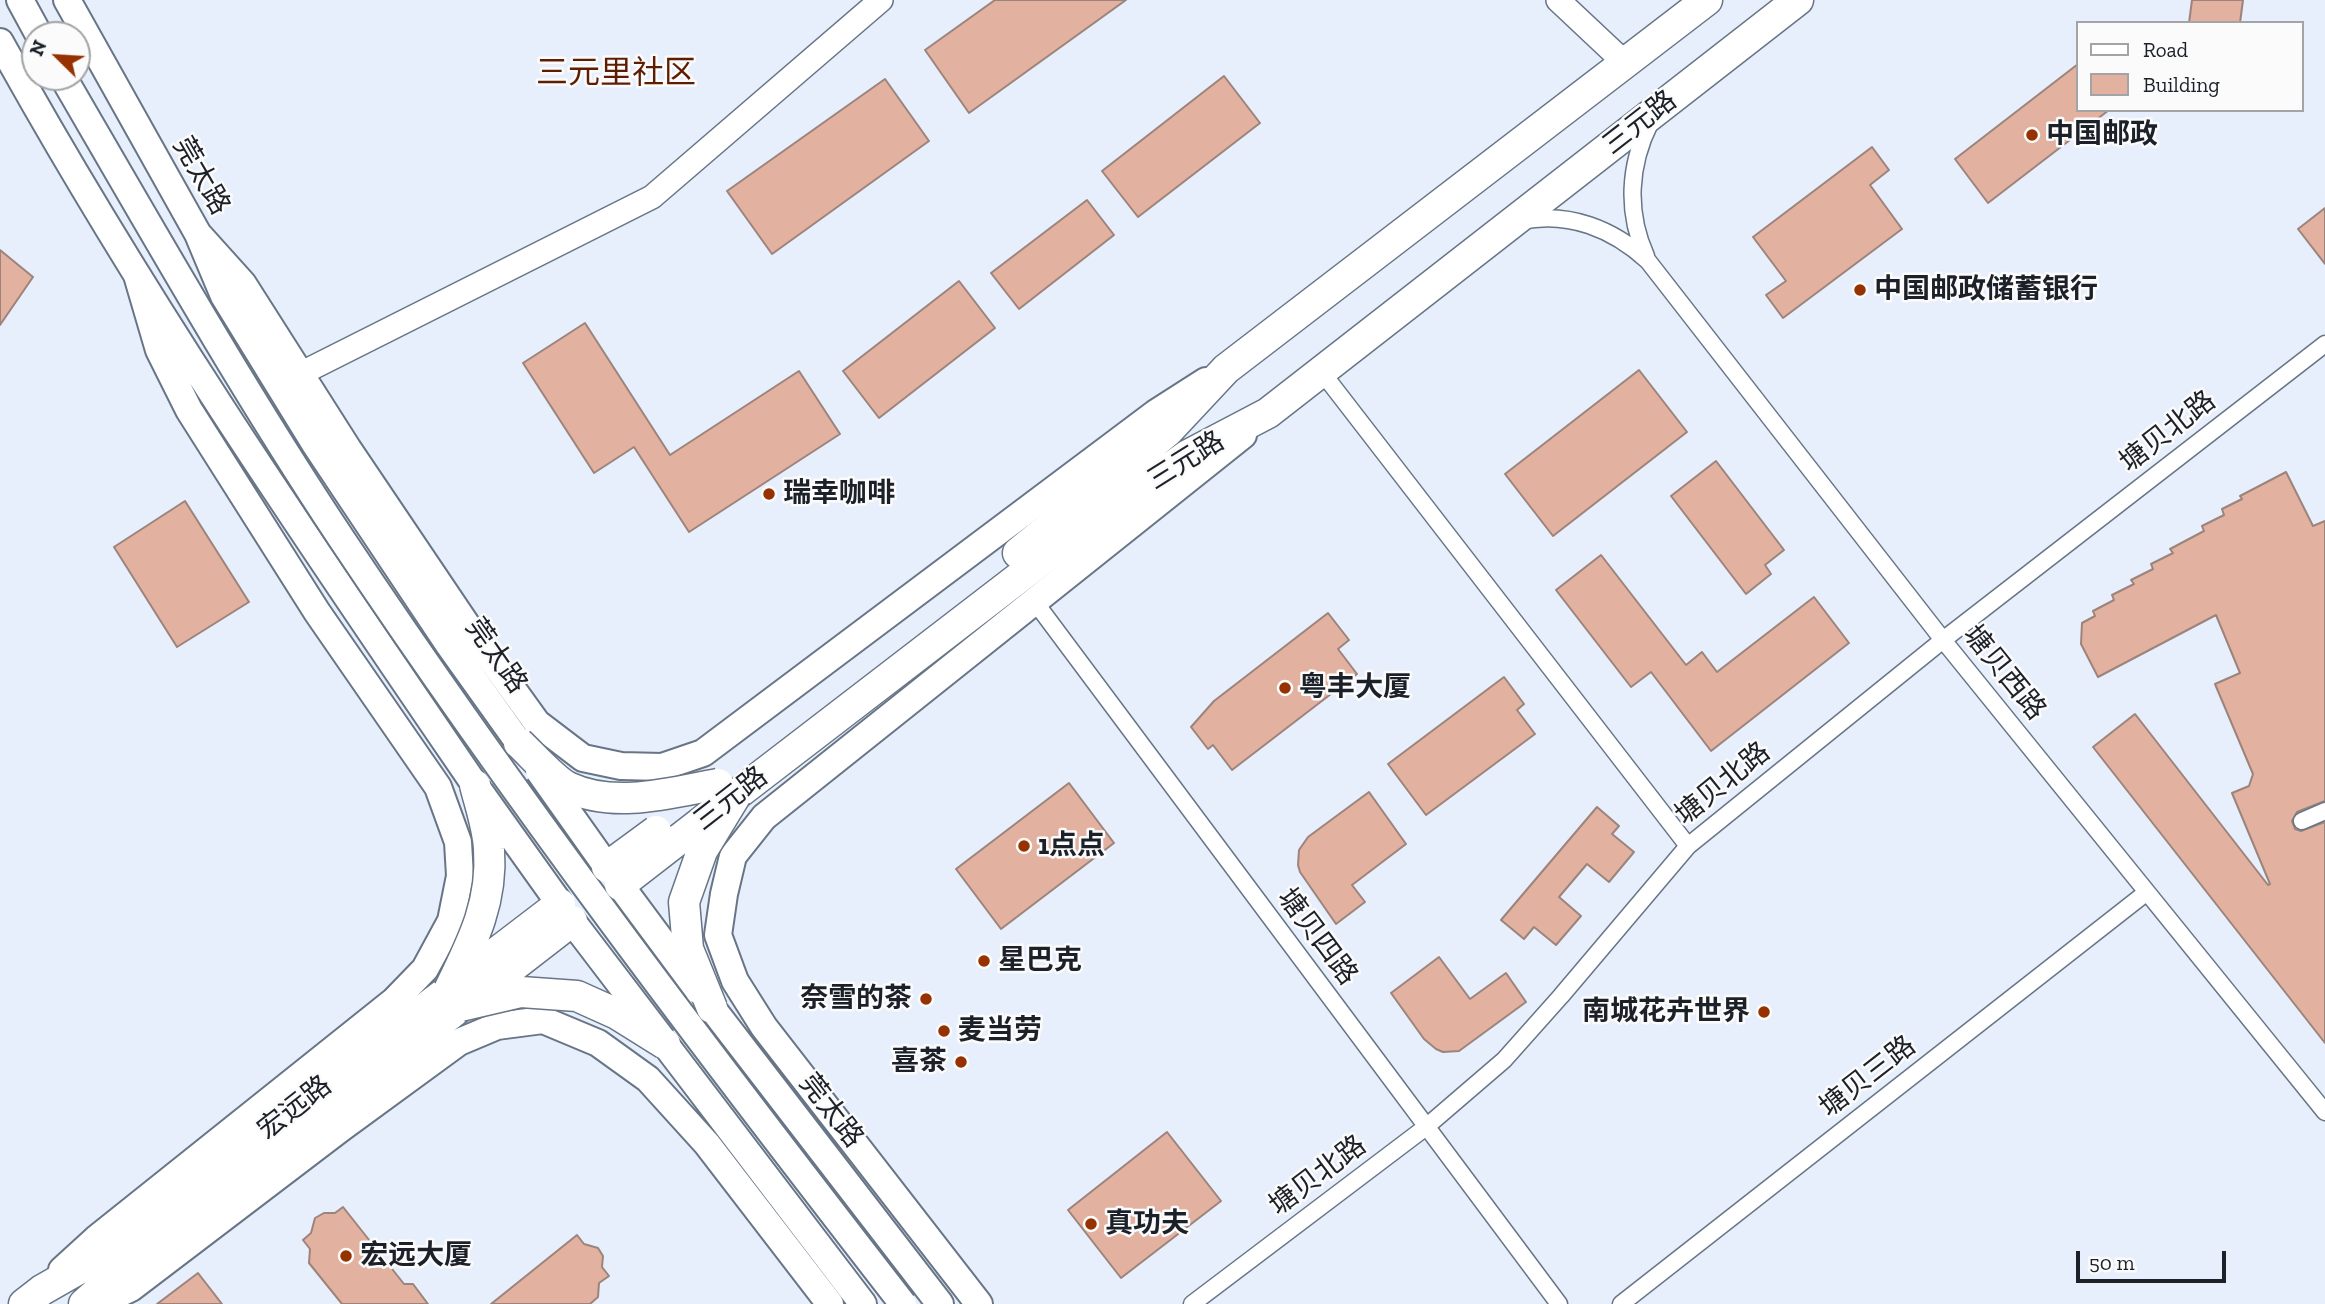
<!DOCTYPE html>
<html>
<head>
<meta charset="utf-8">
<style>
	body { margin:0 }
	#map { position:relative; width:2325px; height:1304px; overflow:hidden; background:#e6effb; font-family:"Zilla Slab",serif }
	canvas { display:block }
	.legend { position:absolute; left:2076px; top:21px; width:228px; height:91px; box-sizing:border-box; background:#fbfbfb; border:2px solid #a2a4a7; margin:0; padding:9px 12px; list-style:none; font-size:21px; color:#1c2129 }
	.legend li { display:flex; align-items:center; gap:14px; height:35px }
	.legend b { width:35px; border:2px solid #a2a4a7 }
	.north { position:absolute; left:21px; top:21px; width:70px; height:70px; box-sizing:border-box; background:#fbfbfb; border:2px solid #a2a4a7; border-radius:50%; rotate:294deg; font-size:19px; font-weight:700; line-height:28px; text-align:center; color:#1c2129 }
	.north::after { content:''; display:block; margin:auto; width:24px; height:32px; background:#963100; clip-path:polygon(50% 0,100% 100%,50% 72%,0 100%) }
	.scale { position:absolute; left:2076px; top:1251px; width:150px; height:32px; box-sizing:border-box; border:4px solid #1c2129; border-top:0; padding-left:9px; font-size:21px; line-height:24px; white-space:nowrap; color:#1c2129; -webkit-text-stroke:5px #fbfbfb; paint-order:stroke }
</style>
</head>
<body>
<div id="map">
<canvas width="2325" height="1304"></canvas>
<ul class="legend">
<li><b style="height:9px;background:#fff"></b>Road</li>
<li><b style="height:19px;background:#e3b19f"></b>Building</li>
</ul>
<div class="north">N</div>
<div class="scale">50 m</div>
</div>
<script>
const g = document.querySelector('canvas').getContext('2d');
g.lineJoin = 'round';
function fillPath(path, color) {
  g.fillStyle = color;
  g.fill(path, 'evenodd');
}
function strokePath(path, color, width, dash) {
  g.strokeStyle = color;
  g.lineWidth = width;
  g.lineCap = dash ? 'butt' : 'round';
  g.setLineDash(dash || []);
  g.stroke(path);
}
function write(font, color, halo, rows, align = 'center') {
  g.font = font + ' "Zilla Slab","Noto Sans SC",serif';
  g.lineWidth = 5;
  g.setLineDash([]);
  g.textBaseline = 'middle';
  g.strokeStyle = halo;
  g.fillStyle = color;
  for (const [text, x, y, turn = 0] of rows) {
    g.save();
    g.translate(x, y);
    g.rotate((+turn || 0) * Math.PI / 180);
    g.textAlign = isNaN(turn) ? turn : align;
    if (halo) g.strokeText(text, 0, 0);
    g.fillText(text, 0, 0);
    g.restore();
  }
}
const building = new Path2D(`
	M 995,0 L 1126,0 L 969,113 L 925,50 Z
	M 2192,0 L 2243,0 L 2240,23 L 2189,23 Z
	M 2078,64 L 2078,110 L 2109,110 L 1988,203 L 1955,159 Z
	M 1224,76 L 1260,123 L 1138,217 L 1102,171 Z
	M 885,79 L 929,141 L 772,254 L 727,191 Z
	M 1872,147 L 1889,170 L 1870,185 L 1902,229 L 1783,318 L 1766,295 L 1786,281 L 1753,237 Z
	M 1087,200 L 1114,235 L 1019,309 L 991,273 Z
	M 2325,208 L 2325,264 L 2298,229 Z
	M 0,250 L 33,277 L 0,325 Z
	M 959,281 L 995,328 L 879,418 L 843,371 Z
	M 585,323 L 670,455 L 799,371 L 840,434 L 689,532 L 634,447 L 594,473 L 523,363 Z
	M 1639,370 L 1687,432 L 1553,536 L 1505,474 Z
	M 1716,461 L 1784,550 L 1765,565 L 1771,574 L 1746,594 L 1671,496 Z
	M 2286,472 L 2313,526 L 2325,521 L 2325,801 L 2297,812 L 2292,821 L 2295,829 L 2301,831 L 2325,822 L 2325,1043 L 2093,747 L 2135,714 L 2268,885 L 2270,884 L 2232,793 L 2249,786 L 2253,774 L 2215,684 L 2240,673 L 2216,615 L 2098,677 L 2081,644 L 2082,623 L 2095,616 L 2093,611 L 2114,600 L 2112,595 L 2134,584 L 2131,580 L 2153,569 L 2151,564 L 2173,553 L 2170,549 L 2204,531 L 2202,526 L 2224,515 L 2222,509 L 2242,499 L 2240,496 Z
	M 185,501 L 249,602 L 177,647 L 114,547 Z
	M 1601,555 L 1686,665 L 1702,652 L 1717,672 L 1814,597 L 1849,643 L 1711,751 L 1651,672 L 1631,687 L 1556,590 Z
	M 1328,613 L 1349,640 L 1338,649 L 1357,674 L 1232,770 L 1213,745 L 1208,749 L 1191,727 L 1214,701 Z
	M 1504,677 L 1524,704 L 1517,710 L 1535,734 L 1426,815 L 1388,764 Z
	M 1069,783 L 1114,843 L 1001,929 L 956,869 Z
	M 1369,792 L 1406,844 L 1352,885 L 1365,902 L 1336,924 L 1300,872 L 1298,865 L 1299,850 L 1308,837 Z
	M 1597,807 L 1619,826 L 1612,834 L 1634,852 L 1609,882 L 1587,864 L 1559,897 L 1581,916 L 1556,945 L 1534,927 L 1524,939 L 1501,920 Z
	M 1439,957 L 1470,999 L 1506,973 L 1526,1002 L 1459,1051 L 1443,1052 L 1436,1049 L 1424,1039 L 1391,993 Z
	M 1167,1132 L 1221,1201 L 1121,1278 L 1068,1210 Z
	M 343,1207 L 404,1284 L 413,1284 L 428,1304 L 342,1304 L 309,1263 L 310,1249 L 303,1240 L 311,1233 L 315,1218 L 324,1213 L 335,1213 Z
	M 577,1235 L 584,1244 L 598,1248 L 603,1256 L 602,1267 L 609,1276 L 599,1283 L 598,1297 L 590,1304 L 491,1304 Z
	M 198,1273 L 222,1304 L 157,1304 Z`);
fillPath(building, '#e3b19f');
strokePath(building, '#9c847c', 2);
const street = new Path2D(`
	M 1521,221 C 1569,211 1613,229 1648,261 L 1943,640 L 2325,1112
	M 1646,256 C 1626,212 1629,165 1650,123
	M 1321,371 L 1688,846
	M 1035,602 L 1559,1304
	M 2302,821 L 2325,811
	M 1192,1304 L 1426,1127 L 1504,1060 L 1561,996 L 1688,846 L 1943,640 L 2325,344
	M 1621,1304 L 2147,892`);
const secondary = new Path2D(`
	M 1558,0 L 1625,63
	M 300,374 L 652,197 L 881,0`);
const primary = new Path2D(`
	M 20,0 L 39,35
	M 67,0 L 198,234 L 224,296 L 315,444 L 449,645 L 519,743
	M 0,42 C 142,299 309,542 475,785
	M 198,234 L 243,284 L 348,449 L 470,630 L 537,723 L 583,758 L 621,766 L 662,767 L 703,753 L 1156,413 L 1206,381
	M 712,1008 L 940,1304
	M 665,1044 L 863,1304
	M 62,1270 L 96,1239 L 394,1001 L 425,969 L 451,921 L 460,876 L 458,842 L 438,787 L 317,612 L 189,410 L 159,350 L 137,275
	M 98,1304 L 131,1288 L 340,1129 L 459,1042 L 497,1026 L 543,1020 L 598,1043 L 648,1079 L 707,1144 L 830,1304
	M 979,1304 L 764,1027 L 735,981 L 718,935 L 724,894 L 733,856 L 764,817 L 1243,435`);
const highway = new Path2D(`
	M 1018,553 L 1168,431 L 1226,369 L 1707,0
	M 736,795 L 1047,556 L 1188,455 L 1268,413 L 1798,0
	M 24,1304 L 42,1290 L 105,1254 L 449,990
	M 84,1304 L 120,1272 L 461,1006`);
strokePath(street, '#677586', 19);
strokePath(secondary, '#677586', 26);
strokePath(primary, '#677586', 30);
strokePath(highway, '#677586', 33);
strokePath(street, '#fff', 16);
strokePath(secondary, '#fff', 23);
strokePath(primary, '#fff', 26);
strokePath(highway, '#fff', 30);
const primaryBridge = new Path2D(`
	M 63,77 C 153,232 242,389 341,538 C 517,802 709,1054 903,1304
	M 539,771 L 607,867
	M 480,792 L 560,904
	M 620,885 L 698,990
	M 572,921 L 662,1039`);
const highwayBridge = new Path2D(`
	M 519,743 C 531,754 555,781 568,787 C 614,809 670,793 718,784
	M 607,867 L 656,831
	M 620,885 L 722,806
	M 454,985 L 560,904
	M 449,990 C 472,943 493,903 489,849 C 488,828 480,805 475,785
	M 470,1000 L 572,921
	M 461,1006 L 521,992 L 577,996 L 617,1014 L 665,1044
	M 712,1008 L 688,949 L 684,902 L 702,851 L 736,795`);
strokePath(primaryBridge, '#677586', 30, []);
strokePath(highwayBridge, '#677586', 33, []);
strokePath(primaryBridge, '#fff', 26);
strokePath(highwayBridge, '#fff', 30);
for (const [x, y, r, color] of [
	[2032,135,7,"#963100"],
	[1860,290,7,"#963100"],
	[769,494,7,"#963100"],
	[1285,688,7,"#963100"],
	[1024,846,7,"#963100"],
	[984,961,7,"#963100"],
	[926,999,7,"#963100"],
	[1764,1012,7,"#963100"],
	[944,1031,7,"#963100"],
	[961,1062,7,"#963100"],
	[1091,1224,7,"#963100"],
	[346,1256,7,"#963100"]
]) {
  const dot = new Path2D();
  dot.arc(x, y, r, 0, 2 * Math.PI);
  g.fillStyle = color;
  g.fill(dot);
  strokePath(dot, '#fbfbfb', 2.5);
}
write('28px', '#1c2129', '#fbfbfb', [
	["三元路",1640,123,-38],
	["莞太路",201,176,60],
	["塘贝北路",2168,432,-38],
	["三元路",1186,461,-32],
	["莞太路",496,656,55],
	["塘贝西路",2004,673,51],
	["塘贝北路",1723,784,-39],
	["三元路",731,799,-38],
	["塘贝四路",1317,937,53],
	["塘贝三路",1868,1077,-38],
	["宏远路",295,1108,-38],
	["莞太路",831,1111,52],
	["塘贝北路",1318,1176,-37]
]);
write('bold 28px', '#1c2129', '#fbfbfb', [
	["中国邮政",2046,135],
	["中国邮政储蓄银行",1874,290],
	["瑞幸咖啡",783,494],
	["粤丰大厦",1299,688],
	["1点点",1038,846],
	["星巴克",998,961],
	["奈雪的茶",912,999,"right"],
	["南城花卉世界",1750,1012,"right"],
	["麦当劳",958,1031],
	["喜茶",947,1062,"right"],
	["真功夫",1105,1224],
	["宏远大厦",360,1256]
], 'left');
write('32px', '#5d1d03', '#fbfbfb', [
	["三元里社区",616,74]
]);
</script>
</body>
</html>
